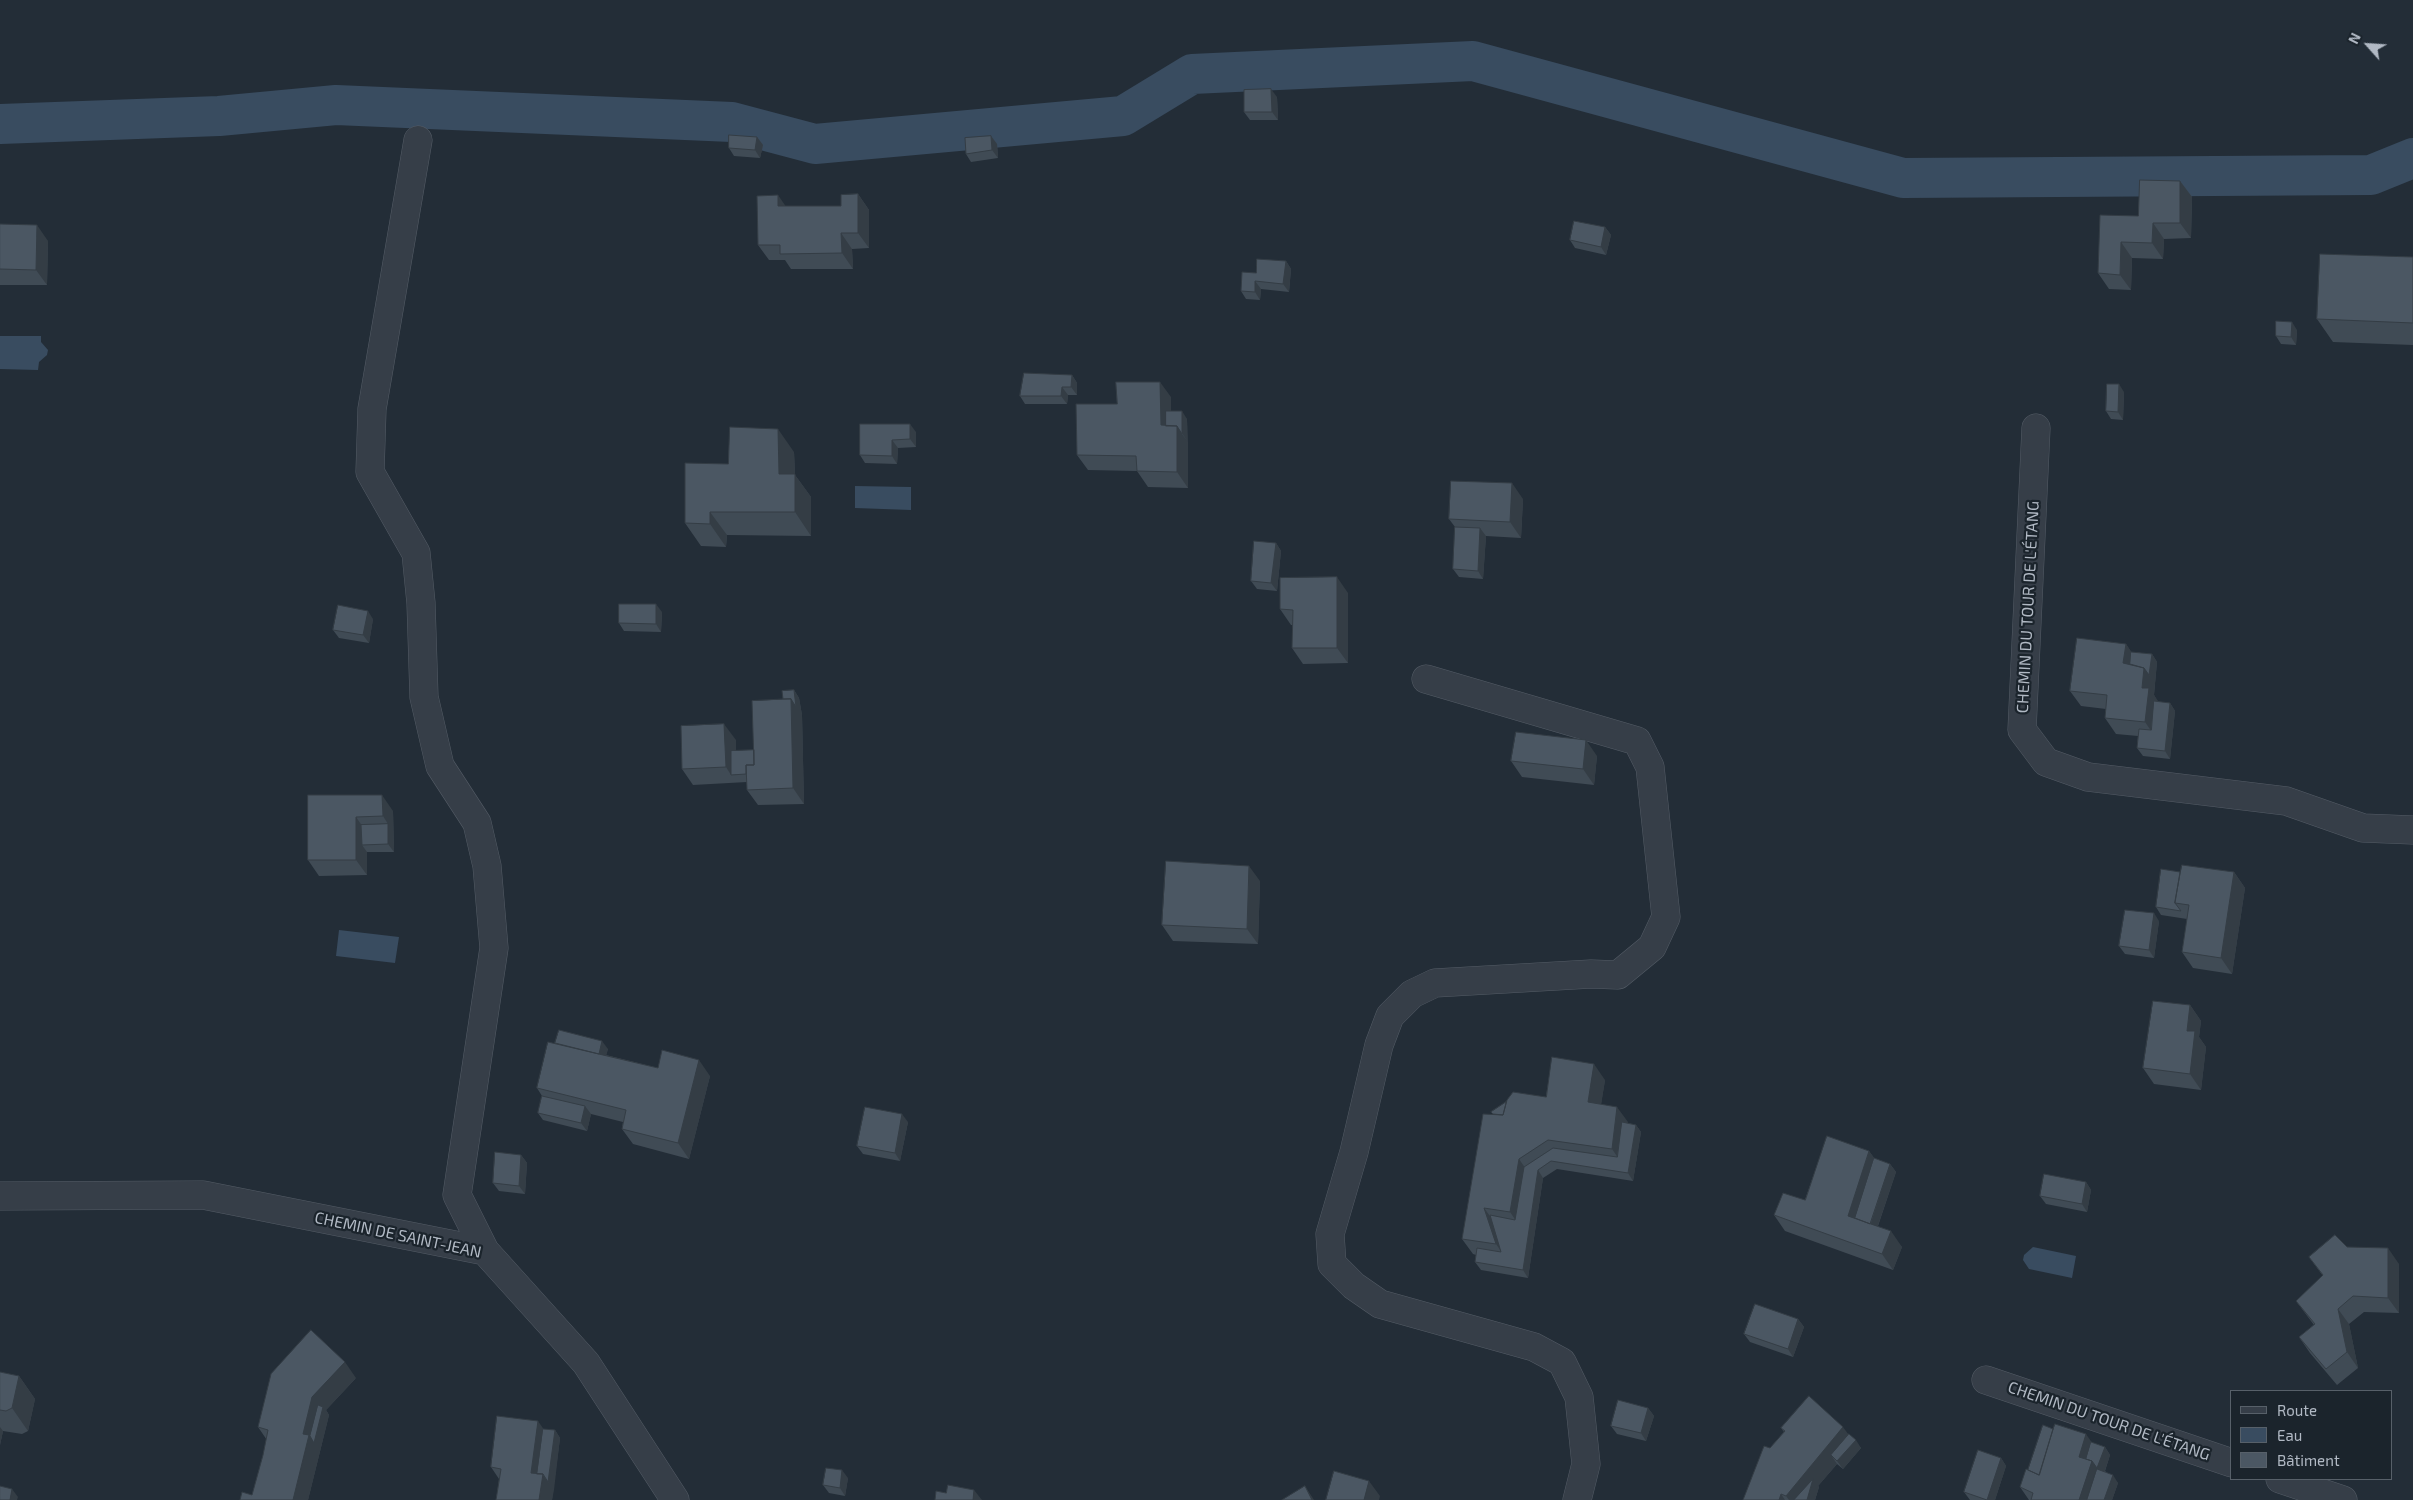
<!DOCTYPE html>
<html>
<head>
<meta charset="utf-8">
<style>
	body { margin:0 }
	#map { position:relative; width:2413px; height:1500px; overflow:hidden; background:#232d37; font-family:"Exo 2",sans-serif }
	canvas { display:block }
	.legend { position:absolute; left:2230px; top:1390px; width:162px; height:90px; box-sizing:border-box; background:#1b242c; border:1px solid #576069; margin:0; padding:6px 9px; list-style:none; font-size:15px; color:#b1b9c4 }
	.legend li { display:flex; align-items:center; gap:10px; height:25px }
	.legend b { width:25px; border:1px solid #576069 }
	.north { position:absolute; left:2343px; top:20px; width:50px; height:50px; -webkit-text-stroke:4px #1b242c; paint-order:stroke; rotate:296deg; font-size:14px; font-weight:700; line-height:20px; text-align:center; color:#b1b9c4 }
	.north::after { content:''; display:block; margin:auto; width:18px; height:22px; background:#b1b9c4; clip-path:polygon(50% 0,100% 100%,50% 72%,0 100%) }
</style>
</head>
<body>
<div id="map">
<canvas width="2413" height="1500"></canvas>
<ul class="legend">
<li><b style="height:6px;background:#363e48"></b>Route</li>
<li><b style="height:14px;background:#394c60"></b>Eau</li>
<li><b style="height:14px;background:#4b5763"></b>Bâtiment</li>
</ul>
<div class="north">N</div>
</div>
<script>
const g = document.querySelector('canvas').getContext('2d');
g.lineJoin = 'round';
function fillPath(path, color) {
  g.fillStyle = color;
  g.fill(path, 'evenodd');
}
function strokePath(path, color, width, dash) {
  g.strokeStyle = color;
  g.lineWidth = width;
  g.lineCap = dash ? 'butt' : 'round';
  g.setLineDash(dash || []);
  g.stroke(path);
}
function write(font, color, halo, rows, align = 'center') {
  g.font = font + ' "Exo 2",sans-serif';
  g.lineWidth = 4.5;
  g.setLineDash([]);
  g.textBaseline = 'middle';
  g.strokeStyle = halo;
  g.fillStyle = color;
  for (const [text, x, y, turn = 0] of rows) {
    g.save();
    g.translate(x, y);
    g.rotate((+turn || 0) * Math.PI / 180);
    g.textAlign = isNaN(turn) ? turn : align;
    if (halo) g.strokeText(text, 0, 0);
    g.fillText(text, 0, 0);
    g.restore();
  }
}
fillPath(new Path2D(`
	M 0,336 L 41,336 L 41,342 L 48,350 L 47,355 L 39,362 L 38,370 L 0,369 Z
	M 855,486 L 911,487 L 911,510 L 855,508 Z
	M 339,930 L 399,937 L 395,963 L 336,956 Z
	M 2033,1247 L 2076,1256 L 2072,1278 L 2029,1269 L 2023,1260 L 2024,1255 Z`), '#394c60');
strokePath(new Path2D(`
	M 0,124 L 219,116 L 336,105 L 732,122 L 815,144 L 1123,116 L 1192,74 L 1473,61 L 1903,178 L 2371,175 L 2413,158`), '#394c60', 40);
const minor = new Path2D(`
	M 418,140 L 372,409 L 370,472 L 416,553 L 421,603 L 424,697 L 440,766 L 477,823 L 487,866 L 494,948 L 457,1195 L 485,1251
	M 2036,428 L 2022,730 L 2046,762 L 2088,777 L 2286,801 L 2363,828 L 2413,830
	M 1426,679 L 1637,741 L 1650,767 L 1666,917 L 1652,947 L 1618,975 L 1591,974 L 1435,983 L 1412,994 L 1390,1016 L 1379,1045 L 1354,1152 L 1330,1234 L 1332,1264 L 1354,1286 L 1380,1304 L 1534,1347 L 1562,1362 L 1579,1397 L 1586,1464 L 1577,1500
	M 0,1196 L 203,1195 L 485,1251 L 586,1363 L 675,1500
	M 1986,1380 L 2232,1463
	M 2280,1479 L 2343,1500`);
strokePath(minor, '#545c66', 29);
strokePath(minor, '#363e48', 28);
fillPath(new Path2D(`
	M 1277,97 L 1278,120 L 1250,120 L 1244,112 Z
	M 991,136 L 997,144 L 998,158 L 971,162 L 966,154 Z
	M 757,137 L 763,145 L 760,158 L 734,156 L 729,148 Z
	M 2180,181 L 2192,197 L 2191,238 L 2164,239 L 2163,259 L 2132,258 L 2131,290 L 2109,289 L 2098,273 L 2138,216 Z
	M 858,194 L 869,210 L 869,248 L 852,249 L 853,269 L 791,269 L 785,260 L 769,260 L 758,245 L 786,206 L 841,206 Z
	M 0,224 L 48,241 L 47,285 L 0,285 Z
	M 1605,227 L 1611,235 L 1606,255 L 1575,248 L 1570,240 Z
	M 2413,257 L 2413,345 L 2333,342 L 2317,319 Z
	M 1286,261 L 1291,269 L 1289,292 L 1261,289 L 1260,300 L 1246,299 L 1241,291 L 1256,273 Z
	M 2297,330 L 2296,345 L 2281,344 L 2276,336 Z
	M 1072,375 L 1077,383 L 1077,395 L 1068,395 L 1067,404 L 1025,404 L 1020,396 Z
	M 2124,392 L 2123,420 L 2111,419 L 2106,411 Z
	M 1171,397 L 1171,411 L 1187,419 L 1188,488 L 1148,487 L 1137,471 L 1088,470 L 1077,455 L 1117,404 Z
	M 860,424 L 916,432 L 916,447 L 898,448 L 897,464 L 865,463 L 860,455 Z
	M 794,452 L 795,475 L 811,497 L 811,536 L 727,535 L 726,547 L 701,546 L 685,523 L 728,464 Z
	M 1523,499 L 1521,538 L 1486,536 L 1483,579 L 1459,577 L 1453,569 L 1455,527 L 1449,519 Z
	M 1276,543 L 1281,551 L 1277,591 L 1257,589 L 1251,581 Z
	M 1348,593 L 1348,663 L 1303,664 L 1292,648 L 1292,625 L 1291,625 L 1280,609 Z
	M 662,612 L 661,632 L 624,631 L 619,623 Z
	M 373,619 L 369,643 L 339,638 L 333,630 Z
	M 2126,644 L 2131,652 L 2152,654 L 2157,662 L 2154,695 L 2158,702 L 2170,703 L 2175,711 L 2170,759 L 2143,756 L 2137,748 L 2138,736 L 2116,734 L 2105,718 L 2106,709 L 2081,706 L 2070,691 Z
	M 794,690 L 799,698 L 802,715 L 804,804 L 758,805 L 747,790 L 747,782 L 693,785 L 682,769 L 736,740 L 736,751 L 754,750 L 783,699 Z
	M 1597,756 L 1594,785 L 1522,777 L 1511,761 Z
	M 308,795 L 393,811 L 394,852 L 367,852 L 367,875 L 319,876 L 308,860 Z
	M 2180,872 L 2234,872 L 2245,888 L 2232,974 L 2193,968 L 2182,952 L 2187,919 L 2161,915 L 2156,907 Z
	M 1260,881 L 1258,944 L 1173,941 L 1162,925 Z
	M 2159,921 L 2154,958 L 2125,954 L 2119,946 Z
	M 2190,1005 L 2201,1021 L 2199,1037 L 2206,1047 L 2201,1090 L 2154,1084 L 2143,1068 Z
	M 555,1043 L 608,1049 L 606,1055 L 658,1068 L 710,1076 L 689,1159 L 633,1144 L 622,1129 L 623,1122 L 591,1114 L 587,1131 L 543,1120 L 538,1113 L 542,1096 L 537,1088 Z
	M 1605,1080 L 1601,1104 L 1628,1123 L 1636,1125 L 1641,1132 L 1633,1181 L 1557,1169 L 1543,1178 L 1528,1278 L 1481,1270 L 1475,1262 L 1476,1255 L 1473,1254 L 1462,1239 L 1493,1114 L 1506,1103 L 1546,1097 Z
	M 908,1122 L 900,1161 L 863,1154 L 857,1146 Z
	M 1869,1151 L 1874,1158 L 1890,1164 L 1896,1172 L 1878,1226 L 1902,1247 L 1893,1270 L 1785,1231 L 1774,1215 L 1805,1200 Z
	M 521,1155 L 527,1163 L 525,1194 L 499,1191 L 493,1183 Z
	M 2086,1182 L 2091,1190 L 2087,1212 L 2046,1204 L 2040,1196 Z
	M 2347,1247 L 2399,1264 L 2399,1313 L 2364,1312 L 2349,1324 L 2358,1368 L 2337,1385 L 2310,1353 L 2299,1337 L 2314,1325 L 2296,1301 L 2323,1276 L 2309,1257 Z
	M 1798,1319 L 1804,1327 L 1793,1357 L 1750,1342 L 1744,1334 Z
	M 0,1372 L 19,1376 L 35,1399 L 28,1431 L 22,1434 L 3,1431 L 0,1445 Z
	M 356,1378 L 326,1410 L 329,1415 L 308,1500 L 258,1427 Z
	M 1648,1408 L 1654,1416 L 1646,1441 L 1617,1434 L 1611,1426 Z
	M 1781,1428 L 1849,1434 L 1861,1448 L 1843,1469 L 1837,1464 L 1818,1486 L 1819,1487 L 1815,1500 L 1743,1500 L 1770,1448 L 1784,1432 Z
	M 543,1429 L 555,1430 L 560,1438 L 552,1500 L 496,1500 L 499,1479 L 491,1467 Z
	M 2053,1429 L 2105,1447 L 2110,1455 L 2105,1471 L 2118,1483 L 2112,1500 L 2029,1500 L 2020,1487 L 2028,1470 Z
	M 2001,1458 L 2006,1466 L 1995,1500 L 1970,1500 L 1964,1492 Z
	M 848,1478 L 845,1496 L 829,1493 L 823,1485 Z`), '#404b55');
fillPath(new Path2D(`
	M 1271,89 L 1277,97 L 1278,120 L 1272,112 Z
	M 991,136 L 997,144 L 998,158 L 992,150 Z
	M 757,137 L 763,145 L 760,158 L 755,150 Z
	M 2180,181 L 2192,197 L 2191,238 L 2180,223 Z
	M 858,194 L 869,210 L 869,248 L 858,233 Z
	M 778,195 L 789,211 L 778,206 Z
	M 2153,223 L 2164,239 L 2163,259 L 2152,243 Z
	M 37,225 L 48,241 L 47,285 L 36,270 Z
	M 1605,227 L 1611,235 L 1606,255 L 1601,247 Z
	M 841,233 L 852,249 L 853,269 L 842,253 Z
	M 2121,242 L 2132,258 L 2131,290 L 2120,275 Z
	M 1286,261 L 1291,269 L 1289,292 L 1283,284 Z
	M 1255,281 L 1261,289 L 1260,300 L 1255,292 Z
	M 2292,322 L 2297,330 L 2296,345 L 2291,337 Z
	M 1072,375 L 1077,383 L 1077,395 L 1071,387 Z
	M 1160,382 L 1171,397 L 1171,433 L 1161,425 Z
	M 2119,384 L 2124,392 L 2123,420 L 2118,412 Z
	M 1062,387 L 1068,395 L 1067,404 L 1061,396 Z
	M 1182,411 L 1187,419 L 1188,442 L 1182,434 Z
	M 910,424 L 916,432 L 916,447 L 910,439 Z
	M 1177,426 L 1188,442 L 1188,488 L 1177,472 Z
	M 778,429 L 794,452 L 795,475 L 811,497 L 811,536 L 795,512 L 779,474 Z
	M 892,440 L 898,448 L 897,464 L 892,456 Z
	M 1512,483 L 1523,499 L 1521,538 L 1510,522 Z
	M 710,512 L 727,535 L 726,547 L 710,524 Z
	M 1480,528 L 1486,536 L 1483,579 L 1478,571 Z
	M 1276,543 L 1281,551 L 1277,591 L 1271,583 Z
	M 1337,577 L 1348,593 L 1348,663 L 1337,648 Z
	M 656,604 L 662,612 L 661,632 L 656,624 Z
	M 368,611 L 373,619 L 369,643 L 363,635 Z
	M 2126,644 L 2137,660 L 2135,672 L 2123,663 Z
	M 2152,654 L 2157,662 L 2155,683 L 2149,675 Z
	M 2144,668 L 2155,683 L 2154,695 L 2160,704 L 2156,738 L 2145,722 L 2142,688 Z
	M 794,690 L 799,698 L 802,715 L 804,804 L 793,788 L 791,699 Z
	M 2170,703 L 2175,711 L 2170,759 L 2165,751 Z
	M 724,724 L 736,740 L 736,775 L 731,775 L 726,767 Z
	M 1586,740 L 1597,756 L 1594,785 L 1583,769 Z
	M 382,795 L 393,811 L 394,852 L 388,844 L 388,824 L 383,816 Z
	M 356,817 L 367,833 L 362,845 L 367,852 L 367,875 L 356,860 Z
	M 1249,866 L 1260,881 L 1258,944 L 1247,929 Z
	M 2234,872 L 2245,888 L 2232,974 L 2221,958 Z
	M 2154,913 L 2159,921 L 2154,958 L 2149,950 Z
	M 2190,1005 L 2201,1021 L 2199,1037 L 2206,1047 L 2201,1090 L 2190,1074 L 2187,1031 Z
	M 602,1041 L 608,1049 L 603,1068 L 597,1060 Z
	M 699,1060 L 710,1076 L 689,1159 L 678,1143 Z
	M 1594,1064 L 1605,1080 L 1599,1118 L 1588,1102 Z
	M 585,1106 L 591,1114 L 587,1131 L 581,1123 Z
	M 1617,1107 L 1628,1122 L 1623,1165 L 1612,1149 Z
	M 902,1114 L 908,1122 L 900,1161 L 895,1153 Z
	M 1636,1125 L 1641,1132 L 1633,1181 L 1628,1173 Z
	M 1869,1151 L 1880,1166 L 1861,1226 L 1848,1216 Z
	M 521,1155 L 527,1163 L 525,1194 L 519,1186 Z
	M 1519,1159 L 1530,1175 L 1521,1228 L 1510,1212 Z
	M 1890,1164 L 1896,1172 L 1874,1237 L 1869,1229 Z
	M 1538,1170 L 1543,1178 L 1528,1278 L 1523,1270 Z
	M 2086,1182 L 2091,1190 L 2087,1212 L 2082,1204 Z
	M 1484,1208 L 1495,1223 L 1507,1260 L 1496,1244 Z
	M 1891,1231 L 1902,1247 L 1893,1270 L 1882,1254 Z
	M 2388,1248 L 2399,1264 L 2399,1313 L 2388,1298 Z
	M 2338,1309 L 2349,1324 L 2358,1368 L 2347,1352 Z
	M 1798,1319 L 1804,1327 L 1793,1357 L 1788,1349 Z
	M 345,1362 L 356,1378 L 326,1410 L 329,1415 L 308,1500 L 293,1500 L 303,1434 L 312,1397 Z
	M 19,1376 L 35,1399 L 28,1431 L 12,1408 Z
	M 1648,1408 L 1654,1416 L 1646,1441 L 1641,1433 Z
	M 538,1421 L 549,1437 L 543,1475 L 554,1490 L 552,1500 L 539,1500 L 531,1473 Z
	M 0,1427 L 3,1431 L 0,1445 Z
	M 1843,1427 L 1854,1442 L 1856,1440 L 1861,1448 L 1843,1469 L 1837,1461 L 1831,1455 L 1837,1464 L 1818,1486 L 1819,1487 L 1815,1500 L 1789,1500 L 1786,1496 Z
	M 555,1430 L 560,1438 L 554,1490 L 548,1482 Z
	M 2086,1434 L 2097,1450 L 2105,1447 L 2110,1455 L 2095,1500 L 2079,1500 L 2079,1457 Z
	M 2001,1458 L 2006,1466 L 1995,1500 L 1987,1500 Z
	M 842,1470 L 848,1478 L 845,1496 L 840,1488 Z
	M 2113,1475 L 2118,1483 L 2112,1500 L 2104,1500 Z
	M 1369,1481 L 1380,1496 L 1379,1500 L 1364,1500 Z
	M 1305,1486 L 1314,1500 L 1312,1500 Z
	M 12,1489 L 18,1497 L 17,1500 L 10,1500 Z
	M 974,1490 L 982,1500 L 973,1500 Z
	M 1781,1494 L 1785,1500 L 1779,1500 Z`), '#343d45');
const building = new Path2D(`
	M 1271,89 L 1272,112 L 1244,112 L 1244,90 Z
	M 729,135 L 757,137 L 755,150 L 729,148 Z
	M 991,136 L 992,150 L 966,154 L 965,138 Z
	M 2140,180 L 2180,181 L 2180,223 L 2153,223 L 2152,243 L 2121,242 L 2120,275 L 2098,273 L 2100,215 L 2138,216 Z
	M 858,194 L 858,233 L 841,233 L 842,253 L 780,254 L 780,245 L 758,245 L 757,196 L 778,195 L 778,206 L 841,206 L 841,195 Z
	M 1574,221 L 1605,227 L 1601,247 L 1570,240 Z
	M 0,224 L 37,225 L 36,270 L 0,269 Z
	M 2320,254 L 2413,257 L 2413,323 L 2317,319 Z
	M 1257,259 L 1286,261 L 1283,284 L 1255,281 L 1255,292 L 1241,291 L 1242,272 L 1256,273 Z
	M 2276,321 L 2292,322 L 2291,337 L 2276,336 Z
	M 1024,373 L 1072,375 L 1071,387 L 1062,387 L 1061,396 L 1020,396 Z
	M 1116,382 L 1160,382 L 1161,425 L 1177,426 L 1177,472 L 1137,471 L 1136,456 L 1077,455 L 1076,404 L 1117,404 Z
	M 2107,384 L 2119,384 L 2118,412 L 2106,411 Z
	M 1166,411 L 1182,411 L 1182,434 L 1177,426 L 1166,426 Z
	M 860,424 L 910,424 L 910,439 L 892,440 L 892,456 L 860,455 Z
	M 730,427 L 778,429 L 779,474 L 795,474 L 795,512 L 710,512 L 710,524 L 685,523 L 685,463 L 728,464 Z
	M 1451,481 L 1512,483 L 1510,522 L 1449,519 Z
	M 1455,527 L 1480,528 L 1478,571 L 1453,569 Z
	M 1254,541 L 1276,543 L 1271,583 L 1251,581 Z
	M 1337,577 L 1337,648 L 1292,648 L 1293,610 L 1280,609 L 1280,578 Z
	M 619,604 L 656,604 L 656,624 L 619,623 Z
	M 338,605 L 368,611 L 363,635 L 333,630 Z
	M 2077,638 L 2126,644 L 2123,663 L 2144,668 L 2142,688 L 2149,688 L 2145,722 L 2105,718 L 2107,695 L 2070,691 Z
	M 2131,652 L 2152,654 L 2149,675 L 2144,668 L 2130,664 Z
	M 794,690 L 796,707 L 791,699 L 783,699 L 782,691 Z
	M 791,699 L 793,788 L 747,790 L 746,765 L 754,765 L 752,701 Z
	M 2154,701 L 2170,703 L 2165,751 L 2137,748 L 2139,729 L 2151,730 Z
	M 724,724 L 726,767 L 682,769 L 681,726 Z
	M 1516,732 L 1586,740 L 1583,769 L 1511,761 Z
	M 754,750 L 754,765 L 746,765 L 746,774 L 731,775 L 731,751 Z
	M 308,795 L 382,795 L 383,816 L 356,817 L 356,860 L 308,860 Z
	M 388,824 L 388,844 L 362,845 L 361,825 Z
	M 1166,861 L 1249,866 L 1247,929 L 1162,925 Z
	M 2182,865 L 2234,872 L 2221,958 L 2182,952 L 2189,905 L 2175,903 Z
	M 2161,869 L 2180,872 L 2175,903 L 2181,911 L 2156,907 Z
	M 2125,910 L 2154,913 L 2149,950 L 2119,946 Z
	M 2153,1001 L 2190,1005 L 2187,1031 L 2195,1031 L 2190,1074 L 2143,1068 Z
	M 559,1030 L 602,1041 L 599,1054 L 555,1043 Z
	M 548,1042 L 658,1068 L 662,1050 L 699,1060 L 678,1143 L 622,1129 L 626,1110 L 537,1088 Z
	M 1552,1057 L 1594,1064 L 1588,1102 L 1617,1107 L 1612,1149 L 1548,1140 L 1519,1159 L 1510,1212 L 1484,1208 L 1496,1244 L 1462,1239 L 1483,1114 L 1503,1115 L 1507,1100 L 1513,1092 L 1546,1097 Z
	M 542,1096 L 585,1106 L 581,1123 L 538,1113 Z
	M 1506,1102 L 1506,1103 L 1503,1115 L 1493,1114 L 1491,1112 Z
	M 865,1107 L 902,1114 L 895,1153 L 857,1146 Z
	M 1622,1122 L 1636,1125 L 1628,1173 L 1551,1161 L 1538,1170 L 1523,1270 L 1475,1262 L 1477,1248 L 1501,1252 L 1490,1215 L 1515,1220 L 1524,1167 L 1553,1148 L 1617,1157 Z
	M 1827,1136 L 1869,1151 L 1848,1216 L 1891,1231 L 1882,1254 L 1774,1215 L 1783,1193 L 1805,1200 Z
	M 495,1152 L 521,1155 L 519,1186 L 493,1183 Z
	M 1874,1158 L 1890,1164 L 1870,1224 L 1855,1218 Z
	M 2044,1174 L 2086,1182 L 2082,1204 L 2040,1196 Z
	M 2335,1235 L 2347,1247 L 2388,1248 L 2388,1298 L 2353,1296 L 2338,1309 L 2347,1352 L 2326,1369 L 2299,1337 L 2315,1324 L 2296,1301 L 2323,1275 L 2309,1257 Z
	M 1755,1304 L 1798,1319 L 1788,1349 L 1744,1334 Z
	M 311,1330 L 345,1362 L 312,1397 L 303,1434 L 309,1435 L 293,1500 L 240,1500 L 242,1492 L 252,1495 L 263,1455 L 268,1430 L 258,1427 L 271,1374 Z
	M 0,1372 L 19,1376 L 12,1408 L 6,1411 L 0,1410 Z
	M 1809,1396 L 1843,1427 L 1786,1496 L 1781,1494 L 1779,1500 L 1743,1500 L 1764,1446 L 1770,1448 L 1785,1431 L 1781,1428 Z
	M 1618,1400 L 1648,1408 L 1641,1433 L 1611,1426 Z
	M 318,1405 L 323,1407 L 314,1443 L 310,1436 Z
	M 497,1416 L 538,1421 L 531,1473 L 543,1474 L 539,1500 L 496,1500 L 501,1469 L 491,1467 Z
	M 2055,1424 L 2086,1434 L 2079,1457 L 2092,1461 L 2079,1500 L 2031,1500 L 2033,1493 L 2020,1487 L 2026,1469 L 2039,1475 Z
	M 2043,1425 L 2053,1429 L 2039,1475 L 2028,1470 Z
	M 543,1429 L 555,1430 L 548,1482 L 543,1474 L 537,1474 Z
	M 1849,1434 L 1856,1440 L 1837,1461 L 1831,1455 Z
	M 2091,1442 L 2105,1447 L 2097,1468 L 2092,1461 L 2086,1459 Z
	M 1978,1450 L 2001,1458 L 1987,1500 L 1964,1492 Z
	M 826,1468 L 842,1470 L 840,1488 L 823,1485 Z
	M 2097,1469 L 2113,1475 L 2104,1500 L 2087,1500 Z
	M 1334,1471 L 1369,1481 L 1364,1500 L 1326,1500 Z
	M 1813,1479 L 1807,1500 L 1794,1500 Z
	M 948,1485 L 974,1490 L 973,1500 L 935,1500 L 936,1491 L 946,1493 Z
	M 0,1486 L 12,1489 L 10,1500 L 0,1500 Z
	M 1305,1486 L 1312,1500 L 1282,1500 Z`);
fillPath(building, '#4b5763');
strokePath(building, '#343d45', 1);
write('16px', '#b1b9c4', '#1b242c', [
	["CHEMIN DU TOUR DE L'ÉTANG",2028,607,-87],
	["CHEMIN DE SAINT-JEAN",398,1235,12],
	["CHEMIN DU TOUR DE L'ÉTANG",2109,1421,19]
]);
</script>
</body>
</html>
